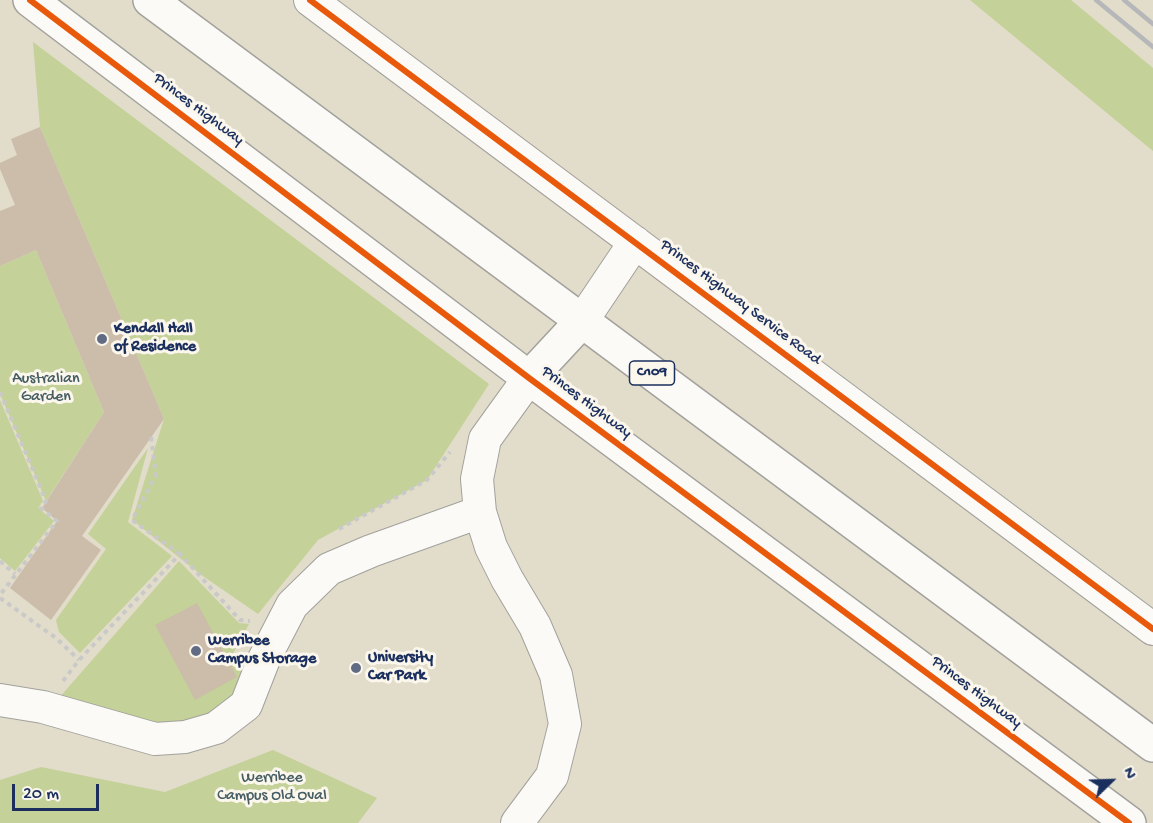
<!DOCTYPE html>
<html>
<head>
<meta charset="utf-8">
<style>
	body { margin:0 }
	#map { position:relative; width:1153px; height:823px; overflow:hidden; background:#e2dcca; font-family:"Gochi Hand",sans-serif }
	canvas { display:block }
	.north { position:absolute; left:1081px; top:751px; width:60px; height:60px; -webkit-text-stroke:4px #fbf7ec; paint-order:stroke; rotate:67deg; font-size:16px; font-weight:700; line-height:24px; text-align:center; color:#1b2f5e }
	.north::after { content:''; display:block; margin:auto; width:21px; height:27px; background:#1b2f5e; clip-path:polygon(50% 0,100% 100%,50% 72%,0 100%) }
	.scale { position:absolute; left:12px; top:784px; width:87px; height:27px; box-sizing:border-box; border:3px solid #1b2f5e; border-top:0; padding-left:8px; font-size:18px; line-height:21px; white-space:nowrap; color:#1b2f5e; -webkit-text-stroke:4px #fbf7ec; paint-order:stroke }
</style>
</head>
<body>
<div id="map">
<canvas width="1153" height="823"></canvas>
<div class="north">N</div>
<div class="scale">20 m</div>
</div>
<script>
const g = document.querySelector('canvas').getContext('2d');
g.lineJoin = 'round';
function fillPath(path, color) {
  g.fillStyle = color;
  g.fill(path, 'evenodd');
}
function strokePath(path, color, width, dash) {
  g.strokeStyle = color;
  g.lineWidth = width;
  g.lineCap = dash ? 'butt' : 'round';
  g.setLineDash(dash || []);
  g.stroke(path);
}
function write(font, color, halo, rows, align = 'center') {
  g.font = font + ' "Gochi Hand",sans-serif';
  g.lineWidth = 6;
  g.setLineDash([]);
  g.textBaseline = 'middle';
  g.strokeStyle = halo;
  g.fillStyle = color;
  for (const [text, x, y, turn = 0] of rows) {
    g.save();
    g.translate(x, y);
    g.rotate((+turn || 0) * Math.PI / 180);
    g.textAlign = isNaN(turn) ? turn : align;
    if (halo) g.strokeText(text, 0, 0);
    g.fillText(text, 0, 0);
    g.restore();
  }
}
fillPath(new Path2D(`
	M 970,0 L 1071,0 L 1153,68 L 1153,151 Z
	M 33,42 L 489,384 L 427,480 L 318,540 L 258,614 L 200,574 L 132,520 L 164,419 L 40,127 Z
	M 36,250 L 104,412 L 46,501 L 0,394 L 0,266 Z
	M 0,400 L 43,501 L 38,508 L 54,521 L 15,571 L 0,558 Z
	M 148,448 L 128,522 L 172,556 L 80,653 L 59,632 L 56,620 L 106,549 L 88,534 Z
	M 179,561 L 239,623 L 249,624 L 230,659 L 232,663 L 257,674 L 209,720 L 168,728 L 58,699 Z
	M 273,750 L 377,798 L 358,823 L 0,823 L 0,780 L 41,767 L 165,792 Z`), '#c4d198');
fillPath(new Path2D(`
	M 40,127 L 164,419 L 82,536 L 101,550 L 51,620 L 10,588 L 57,521 L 42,508 L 104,412 L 36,250 L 0,266 L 0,211 L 15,205 L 0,169 L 0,163 L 17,155 L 11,139 Z
	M 197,603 L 237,677 L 195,700 L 155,625 Z`), '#cbbdaa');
const minor = new Path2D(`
	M 310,0 L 1153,629
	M 582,321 L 635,242
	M 0,700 L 43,707 L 155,739 L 185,737 L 216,728 L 246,705 L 264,659 L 292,605 L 329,569 L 371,551 L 480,512
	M 517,823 L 552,776 L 565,724 L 556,675 L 535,626 L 507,579 L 491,547 L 480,512 L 477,479 L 485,439 L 529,378`);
const highway = new Path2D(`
	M 30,0 L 529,378 L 1129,823
	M 150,0 L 1153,745
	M 529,378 L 582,321`);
strokePath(minor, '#a2a19c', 34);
strokePath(highway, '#a2a19c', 36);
strokePath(new Path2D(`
	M 0,392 L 46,501 L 41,508 L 57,521 L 0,595
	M 151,437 L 156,475 L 132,520 L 180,554
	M 339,529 L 427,480 L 450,452
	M 0,561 L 15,574
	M 0,598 L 56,638 L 79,660
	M 63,681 L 79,660 L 180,554 L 240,620 L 250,621`), '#c9c9c8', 4, [4.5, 4.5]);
strokePath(minor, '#fbfaf7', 32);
strokePath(highway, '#fbfaf7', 33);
strokePath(new Path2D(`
	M 1096,0 L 1153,47
	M 1124,0 L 1153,24`), '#b5b7b9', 4.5);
strokePath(new Path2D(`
	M 30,0 L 529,378 L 1129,823
	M 310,0 L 1153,629`), '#e8590c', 6);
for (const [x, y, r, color] of [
	[102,339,6,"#616c84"],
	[196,651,6,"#616c84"],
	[356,668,6,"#616c84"]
]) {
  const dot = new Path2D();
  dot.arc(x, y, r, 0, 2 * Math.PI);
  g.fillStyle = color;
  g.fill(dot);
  strokePath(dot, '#fbf7ec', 2);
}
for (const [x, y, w] of [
	[652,373,45]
]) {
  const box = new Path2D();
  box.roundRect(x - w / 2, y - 12, w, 24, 4.5);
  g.fillStyle = '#fbf7ec';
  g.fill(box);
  strokePath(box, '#1b2f5e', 1.5);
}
write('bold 15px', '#1b2f5e', null, [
	["C109",652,373]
]);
write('16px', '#1b2f5e', '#fbf7ec', [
	["Princes Highway",198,110,37],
	["Princes Highway Service Road",740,303,37],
	["Princes Highway",586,403,37],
	["Princes Highway",976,693,37]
]);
write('bold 16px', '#1b2f5e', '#fbf7ec', [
	["Kendall Hall",114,330],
	["of Residence",114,348],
	["Werribee",208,642],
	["Campus Storage",208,660],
	["University",368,659],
	["Car Park",368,677]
], 'left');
write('16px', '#465d63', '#fbf7ec', [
	["Australian",46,380],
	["Garden",46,398],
	["Werribee",272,779],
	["Campus Old Oval",272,797]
]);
</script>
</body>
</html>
